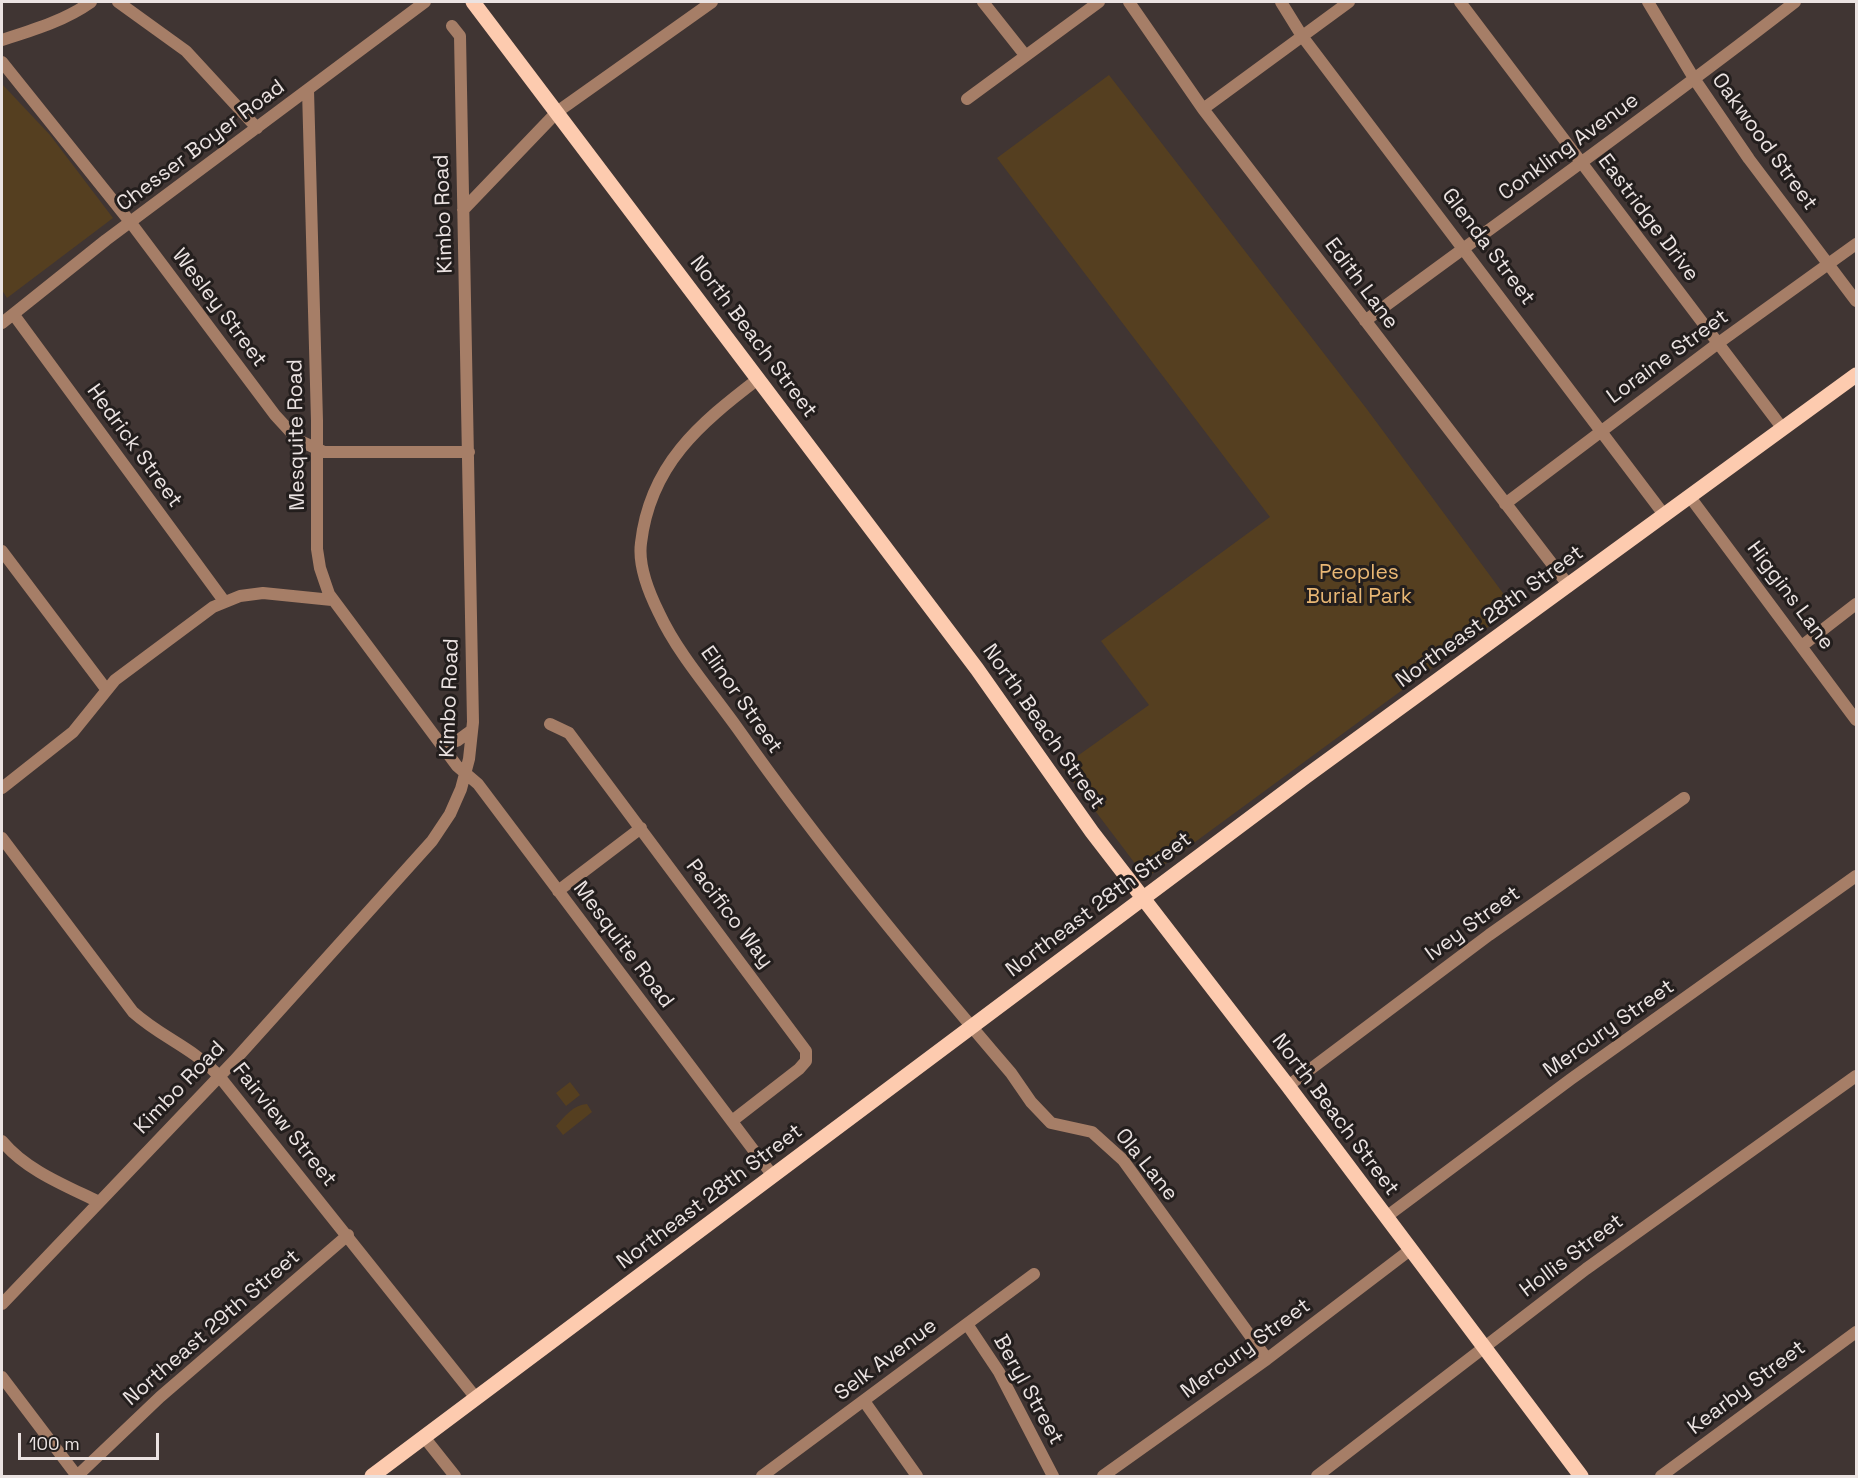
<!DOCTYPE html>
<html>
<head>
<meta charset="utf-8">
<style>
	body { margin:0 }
	#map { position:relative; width:1858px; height:1478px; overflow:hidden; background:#403533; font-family:"Space Grotesk",sans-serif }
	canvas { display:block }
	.frame { position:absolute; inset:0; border:3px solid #ebe3e2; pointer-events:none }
	.scale { position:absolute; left:18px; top:1433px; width:141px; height:27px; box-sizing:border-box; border:3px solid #ebe3e2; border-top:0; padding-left:8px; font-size:18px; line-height:21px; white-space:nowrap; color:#ebe3e2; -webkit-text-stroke:4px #231e1d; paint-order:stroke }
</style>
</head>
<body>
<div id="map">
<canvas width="1858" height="1478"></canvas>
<div class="frame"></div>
<div class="scale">100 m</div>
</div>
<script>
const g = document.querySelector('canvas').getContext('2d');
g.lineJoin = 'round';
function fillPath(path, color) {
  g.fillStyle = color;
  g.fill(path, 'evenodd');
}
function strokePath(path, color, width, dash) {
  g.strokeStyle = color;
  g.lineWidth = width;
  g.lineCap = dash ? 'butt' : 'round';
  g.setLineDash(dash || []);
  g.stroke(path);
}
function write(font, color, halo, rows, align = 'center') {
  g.font = font + ' "Space Grotesk",sans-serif';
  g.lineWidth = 6;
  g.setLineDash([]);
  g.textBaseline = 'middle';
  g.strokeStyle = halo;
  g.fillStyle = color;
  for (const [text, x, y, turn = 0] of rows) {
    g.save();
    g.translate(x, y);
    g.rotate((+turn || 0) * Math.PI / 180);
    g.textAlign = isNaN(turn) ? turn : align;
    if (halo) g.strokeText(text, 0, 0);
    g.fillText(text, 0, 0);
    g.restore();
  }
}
fillPath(new Path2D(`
	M 1109,75 L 1366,408 L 1514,608 L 1146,878 L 1062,767 L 1149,705 L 1101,641 L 1270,517 L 997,158 Z
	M 2,84 L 50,135 L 113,218 L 7,298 L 2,290 Z
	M 570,1082 L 580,1095 L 566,1106 L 556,1093 Z
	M 587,1104 L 592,1112 L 563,1135 L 556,1126 C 565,1116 573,1105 587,1104 Z`), '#553f20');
strokePath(new Path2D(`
	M 118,2 L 186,51 L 257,128
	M 983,2 L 1025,55
	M 1129,2 L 1203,109 L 1569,586
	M 1281,2 L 1302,36 L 1665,516
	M 1460,2 L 1783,429
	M 1648,2 L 1695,80 L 1749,159 L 1856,301
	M 2,40 C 33,30 64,21 91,2
	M 2,62 L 131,223 L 275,415 L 298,440 L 324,452 L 469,452
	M 308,90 L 317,421 L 317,549 L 320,568 L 329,594 L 457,766 L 478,784 L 773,1176
	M 967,99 L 1099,2
	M 1203,109 L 1349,2
	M 463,210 L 557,112 L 712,2
	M 14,315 L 224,601
	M 1365,321 C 1508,215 1654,112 1795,2
	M 2,323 L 106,240 L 425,2
	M 758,379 C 699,424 650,465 641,543 C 638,565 649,593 659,613 C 678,654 711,691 738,729 C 822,848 916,962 1011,1073 L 1031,1102 L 1051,1123 L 1092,1132 L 1123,1160 L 1267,1359
	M 1690,497 L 1856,720
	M 1505,504 L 1717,344 L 1856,244
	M 2,551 L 106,689
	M 1803,645 L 1856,604
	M 550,724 L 569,733 L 806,1051 L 806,1061 L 799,1069 L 732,1121
	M 439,741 L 457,741 L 472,730
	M 2,788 L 73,732 L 115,680 L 213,607 L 240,596 L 263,593 L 332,600
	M 2,838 L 133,1012 C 162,1038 192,1047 219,1076 L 476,1398
	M 558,891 L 641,828
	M 1288,1086 L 1489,935 L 1684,798
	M 2,1141 C 26,1170 64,1185 97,1201
	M 1386,1217 L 1571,1079 L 1856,876
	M 2,1304 L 234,1061 L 432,841 L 450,814 L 461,789 L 469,759 L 473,722 L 460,36 L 452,26
	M 967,1324 L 999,1372 L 1053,1476
	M 2,1377 L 77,1476
	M 864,1401 L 917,1476
	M 424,1437 L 455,1476
	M 77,1476 L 160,1397 L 348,1235
	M 762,1476 L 1034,1274
	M 1103,1476 L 1267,1359 L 1410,1250
	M 1317,1476 L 1586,1269 L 1856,1076
	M 1661,1476 L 1856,1332`), '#a67e67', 12);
strokePath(new Path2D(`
	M 473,2 L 977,669 L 1092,832 L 1288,1086 L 1581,1476
	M 372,1476 L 1305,777 L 1856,375`), '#fdcbaf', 15);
write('21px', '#ebe3e2', '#231e1d', [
	["Oakwood Street",1764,142,54],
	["Chesser Boyer Road",201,146,-37],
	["Conkling Avenue",1569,147,-36],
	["Kimbo Road",444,214,-92],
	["Eastridge Drive",1648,218,53],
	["Glenda Street",1488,247,53],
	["Edith Lane",1361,284,53],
	["Wesley Street",219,308,53],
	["North Beach Street",753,337,53],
	["Loraine Street",1668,357,-36],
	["Mesquite Road",297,435,-91],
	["Hedrick Street",134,446,54],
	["Higgins Lane",1790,596,53],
	["Northeast 28th Street",1490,617,-36],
	["Kimbo Road",450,698,-88],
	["Elinor Street",741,700,55],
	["North Beach Street",1043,727,55],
	["Northeast 28th Street",1099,905,-37],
	["Pacifico Way",729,914,53],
	["Ivey Street",1473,924,-36],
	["Mesquite Road",623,945,53],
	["Mercury Street",1609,1029,-35],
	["Kimbo Road",180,1088,-46],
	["North Beach Street",1335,1115,53],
	["Fairview Street",284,1125,51],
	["Ola Lane",1146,1165,51],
	["Northeast 28th Street",710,1197,-37],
	["Hollis Street",1572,1256,-37],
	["Northeast 29th Street",212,1328,-41],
	["Mercury Street",1246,1349,-36],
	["Selk Avenue",886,1360,-37],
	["Kearby Street",1747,1388,-37],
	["Beryl Street",1028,1390,61]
]);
write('21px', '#e9b774', '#231e1d', [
	["Peoples",1359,573],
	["Burial Park",1359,597]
]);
</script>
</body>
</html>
